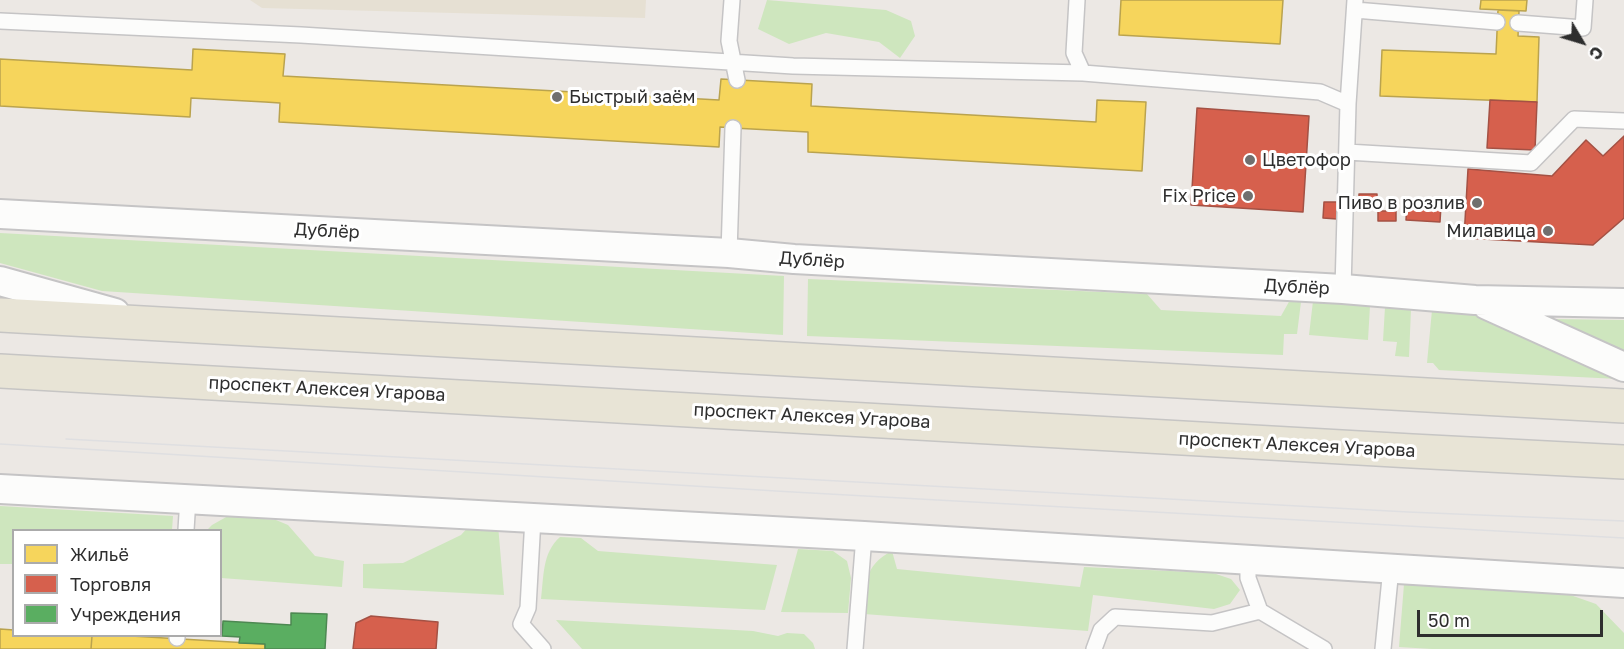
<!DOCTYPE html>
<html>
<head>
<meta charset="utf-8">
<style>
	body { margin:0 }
	#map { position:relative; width:1624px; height:649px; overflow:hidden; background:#ece8e4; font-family:"Golos Text",sans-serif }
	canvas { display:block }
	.legend { position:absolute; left:12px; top:529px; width:210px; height:108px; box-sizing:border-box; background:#fff; border:2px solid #ababab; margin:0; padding:8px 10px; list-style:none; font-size:18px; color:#2e2e2e }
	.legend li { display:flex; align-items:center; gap:12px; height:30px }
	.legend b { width:30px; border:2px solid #ababab }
	.north { position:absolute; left:1552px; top:12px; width:60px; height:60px; -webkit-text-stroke:4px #fff; paint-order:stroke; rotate:128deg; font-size:16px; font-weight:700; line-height:24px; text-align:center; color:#2e2e2e }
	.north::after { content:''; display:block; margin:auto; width:21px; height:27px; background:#2e2e2e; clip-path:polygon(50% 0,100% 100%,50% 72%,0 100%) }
	.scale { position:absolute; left:1417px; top:610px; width:186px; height:27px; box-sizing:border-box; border:3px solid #2e2e2e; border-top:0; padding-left:8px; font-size:18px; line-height:21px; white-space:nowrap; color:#2e2e2e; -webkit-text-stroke:4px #fff; paint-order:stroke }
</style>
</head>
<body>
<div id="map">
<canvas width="1624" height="649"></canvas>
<ul class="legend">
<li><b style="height:16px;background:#f6d55c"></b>Жильё</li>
<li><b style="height:16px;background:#d6604d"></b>Торговля</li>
<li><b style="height:16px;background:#5aae61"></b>Учреждения</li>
</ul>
<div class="north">С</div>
<div class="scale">50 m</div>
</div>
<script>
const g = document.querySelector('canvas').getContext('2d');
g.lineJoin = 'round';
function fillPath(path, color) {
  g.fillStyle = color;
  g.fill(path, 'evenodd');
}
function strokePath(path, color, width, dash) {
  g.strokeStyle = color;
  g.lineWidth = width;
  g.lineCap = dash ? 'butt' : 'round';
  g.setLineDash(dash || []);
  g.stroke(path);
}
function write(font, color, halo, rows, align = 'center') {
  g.font = font + ' "Golos Text",sans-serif';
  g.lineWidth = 6;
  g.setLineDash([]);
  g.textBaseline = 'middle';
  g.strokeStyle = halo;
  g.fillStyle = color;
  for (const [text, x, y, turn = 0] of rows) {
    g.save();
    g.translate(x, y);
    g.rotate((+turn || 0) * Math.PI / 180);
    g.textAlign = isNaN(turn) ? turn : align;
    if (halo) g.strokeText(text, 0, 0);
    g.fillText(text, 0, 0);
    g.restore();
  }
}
fillPath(new Path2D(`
	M 250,0 L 646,0 L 645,18 L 262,8 Z`), '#e6e0d3');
fillPath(new Path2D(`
	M 767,0 L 886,10 L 911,21 L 915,36 L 900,58 L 879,42 L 826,33 L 789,44 L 758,29 Z
	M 0,233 L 784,276 L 783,335 L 102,291 L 0,263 Z
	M 808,279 L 1147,294 L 1161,310 L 1281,316 L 1290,300 L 1301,302 L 1297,334 L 1284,334 L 1283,355 L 807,336 Z
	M 1313,301 L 1370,306 L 1368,340 L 1309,335 Z
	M 1385,307 L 1411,309 L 1409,357 L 1395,356 L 1397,342 L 1383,341 Z
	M 1432,310 L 1474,313 L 1618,379 L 1439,370 L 1433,363 L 1427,363 Z
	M 1550,319 L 1624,320 L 1624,351 Z
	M 0,506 L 173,516 L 172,530 L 14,530 L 13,564 L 0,564 Z
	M 228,516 L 276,520 L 288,525 L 315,556 L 344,561 L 342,587 L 221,578 L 220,530 L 207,530 L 212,525 Z
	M 472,523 L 498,525 L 504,595 L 363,588 L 363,564 L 403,563 L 461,535 Z
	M 560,537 L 581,538 L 598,551 L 777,565 L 765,610 L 541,599 C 544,576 542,553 560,537 Z
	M 798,549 L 833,551 L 847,561 L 851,578 L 848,613 L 781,612 Z
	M 892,551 L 897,569 L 1080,587 L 1084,567 L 1213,573 L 1231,579 L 1240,590 L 1230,604 L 1214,609 L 1093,595 L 1088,631 L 864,614 C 866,584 863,566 892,551 Z
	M 1404,584 L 1559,591 L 1596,604 L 1624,633 L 1624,649 L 1432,649 L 1399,647 Z
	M 556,620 L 753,631 L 778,636 L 787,633 L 804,634 L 813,643 L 815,649 L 582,649 Z`), '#cee6be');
const homes = new Path2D(`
	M 1121,0 L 1283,0 L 1280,44 L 1119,35 Z
	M 1481,0 L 1527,0 L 1526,11 L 1480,9 Z
	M 1498,10 L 1519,11 L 1518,36 L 1539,37 L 1537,102 L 1380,96 L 1382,50 L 1496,54 Z
	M 193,49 L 285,54 L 283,76 L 719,100 L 721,79 L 812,84 L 811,106 L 1096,122 L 1097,100 L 1146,102 L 1142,171 L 808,152 L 808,132 L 733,128 L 720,127 L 719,147 L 279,122 L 280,103 L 265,102 L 191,98 L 190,117 L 0,106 L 0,59 L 192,70 Z
	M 0,629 L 14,630 L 14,636 L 92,636 L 91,649 L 0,649 Z
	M 92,636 L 131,636 L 265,644 L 265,649 L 91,649 Z`);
fillPath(homes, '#f6d55c');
strokePath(homes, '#baa34e', 1.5);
const shops = new Path2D(`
	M 1490,100 L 1537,102 L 1535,150 L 1487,148 Z
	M 1197,108 L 1309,116 L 1303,212 L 1191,205 Z
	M 1624,136 L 1624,218 L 1593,245 L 1464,238 L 1468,169 L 1552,176 L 1586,140 L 1603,156 Z
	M 1359,194 L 1377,194 L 1377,204 L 1359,204 Z
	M 1324,202 L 1338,202 L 1337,219 L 1323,218 Z
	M 1407,203 L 1441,205 L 1440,222 L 1406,220 Z
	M 1378,211 L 1396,211 L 1396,221 L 1378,221 Z
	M 371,616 L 438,622 L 436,649 L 353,649 L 356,623 Z`);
fillPath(shops, '#d6604d');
strokePath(shops, '#a45144', 1.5);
const public = new Path2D(`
	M 291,613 L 327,614 L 325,649 L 265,649 L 265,644 L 239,643 L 240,637 L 222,636 L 223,621 L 291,625 Z`);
fillPath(public, '#5aae61');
strokePath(public, '#4d8852', 1.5);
const lane = new Path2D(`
	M 732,0 L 729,41 L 737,80
	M 1077,0 L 1074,53 L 1083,73
	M 1355,10 L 1497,22
	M 0,21 L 301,35 L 793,66 L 1083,73 L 1320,92 L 1348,104
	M 1518,23 L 1583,28 L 1585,0
	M 1347,152 L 1531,163 L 1574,119 L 1624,121
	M 729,253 L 733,128
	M 1343,289 L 1348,104 L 1355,0
	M 533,518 L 528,608 L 521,624 L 543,649
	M 186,530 L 188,498
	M 1248,559 L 1248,578 L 1260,611
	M 177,638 L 177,636
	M 855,649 L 864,536
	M 1094,649 L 1101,630 L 1115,617 L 1212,623 L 1260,611 L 1324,649
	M 1383,649 L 1391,568`);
const street = new Path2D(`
	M 0,214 L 729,253 L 794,259 L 1343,289 L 1475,300 L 1624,303
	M 0,281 L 115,313
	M 1487,305 L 1624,367
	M 0,489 L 864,536 L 1624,583`);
const primary = new Path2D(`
	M 0,315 L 1624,406
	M 0,371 L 1412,451 L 1624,462`);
strokePath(lane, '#c5c4c5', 18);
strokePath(street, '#c5c4c5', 32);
strokePath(primary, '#c6c5c4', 36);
strokePath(lane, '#fcfcfb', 15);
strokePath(street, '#fcfcfb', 28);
strokePath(primary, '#e8e4d6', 33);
strokePath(new Path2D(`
	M 66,439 L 1408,512 L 1624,521
	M 0,444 L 793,492 L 1624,538`), '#dfdfe1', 1.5);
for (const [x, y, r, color] of [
	[557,97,6,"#706f6e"],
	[1250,160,6,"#706f6e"],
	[1248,196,6,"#706f6e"],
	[1477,203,6,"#706f6e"],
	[1548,231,6,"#706f6e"]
]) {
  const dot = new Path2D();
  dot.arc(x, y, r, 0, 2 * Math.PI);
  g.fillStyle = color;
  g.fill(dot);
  strokePath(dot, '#fff', 2);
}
write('18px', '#2e2e2e', '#fff', [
	["Быстрый заём",569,97,"left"],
	["Цветофор",1262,160,"left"],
	["Fix Price",1236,196],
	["Пиво в розлив",1465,203],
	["Милавица",1536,231]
], 'right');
write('18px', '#2e2e2e', '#fff', [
	["Дублёр",327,231,3],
	["Дублёр",812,260,4],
	["Дублёр",1297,287,3],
	["проспект Алексея Угарова",327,389,3],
	["проспект Алексея Угарова",812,416,3],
	["проспект Алексея Угарова",1297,445,3]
]);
</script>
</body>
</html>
